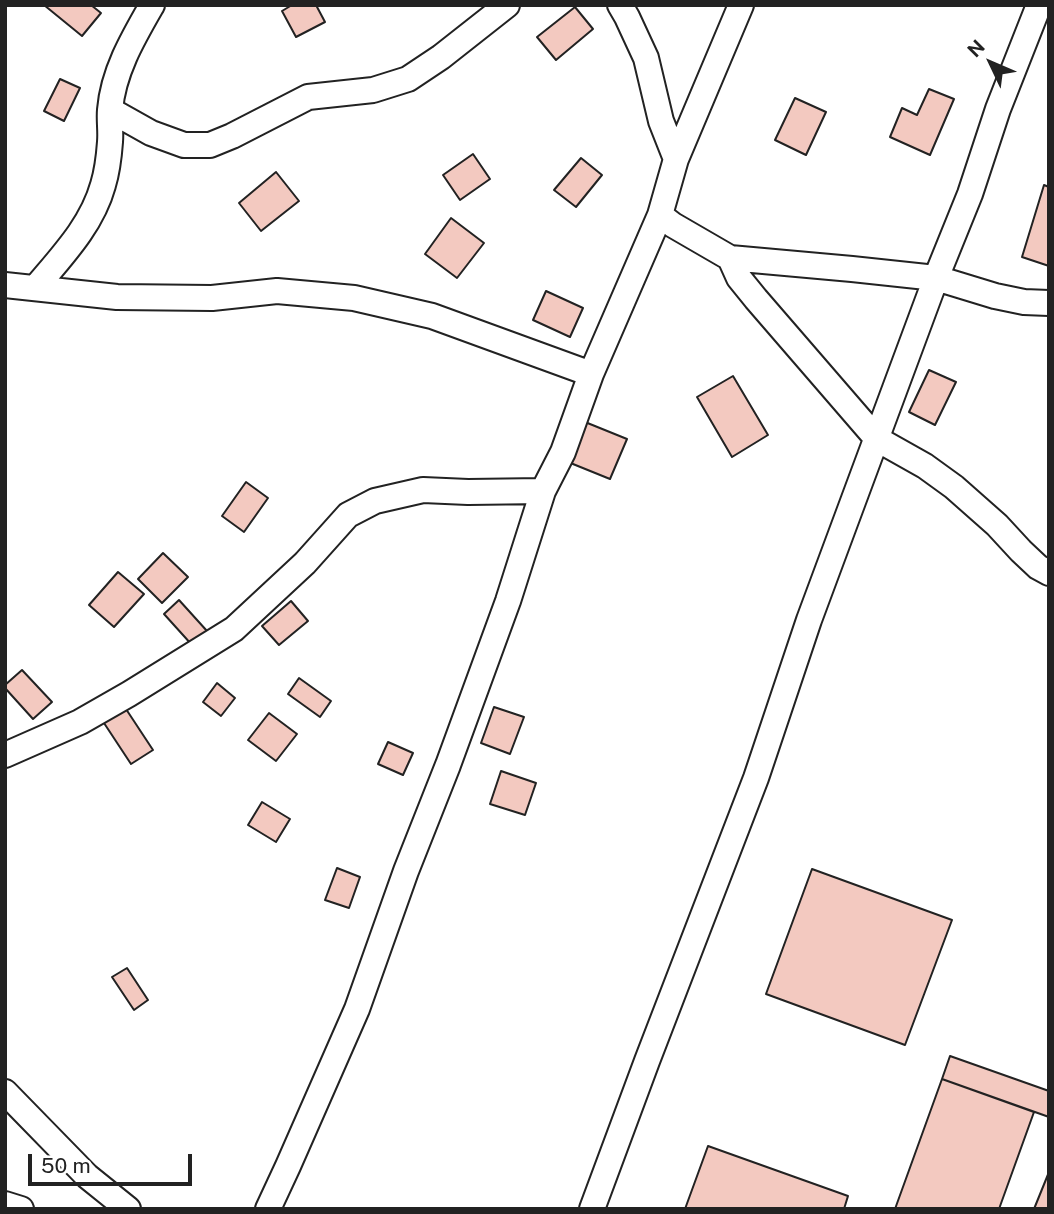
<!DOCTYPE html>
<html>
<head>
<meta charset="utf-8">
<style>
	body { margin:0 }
	#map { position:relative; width:1054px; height:1214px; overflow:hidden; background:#fff; font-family:"Public Sans",sans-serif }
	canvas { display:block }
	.frame { position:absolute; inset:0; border:7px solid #222; pointer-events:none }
	.north { position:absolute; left:956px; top:28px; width:70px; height:70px; -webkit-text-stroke:5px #fff; paint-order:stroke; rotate:314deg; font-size:19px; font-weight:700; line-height:28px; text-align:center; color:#222 }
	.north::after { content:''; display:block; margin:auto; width:24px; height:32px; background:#222; clip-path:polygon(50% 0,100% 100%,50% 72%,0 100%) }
	.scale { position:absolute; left:28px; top:1154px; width:164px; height:32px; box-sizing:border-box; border:4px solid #222; border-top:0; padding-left:9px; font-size:21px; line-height:24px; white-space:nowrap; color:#222; -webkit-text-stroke:5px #fff; paint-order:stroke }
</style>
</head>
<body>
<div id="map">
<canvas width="1054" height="1214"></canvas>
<div class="frame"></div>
<div class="north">N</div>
<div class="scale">50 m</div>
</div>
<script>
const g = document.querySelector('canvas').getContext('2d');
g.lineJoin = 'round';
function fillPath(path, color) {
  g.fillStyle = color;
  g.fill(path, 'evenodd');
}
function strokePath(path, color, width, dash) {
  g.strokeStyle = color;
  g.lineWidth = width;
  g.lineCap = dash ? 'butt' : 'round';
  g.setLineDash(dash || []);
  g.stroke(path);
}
const building = new Path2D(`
	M 44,5 L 91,5 L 101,13 L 82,36 Z
	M 292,5 L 316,5 L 325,22 L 296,37 L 282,11 Z
	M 575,7 L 593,29 L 556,60 L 537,37 Z
	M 60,79 L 80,88 L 64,121 L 44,111 Z
	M 929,89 L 954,99 L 930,155 L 890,137 L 902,108 L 917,115 Z
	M 795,98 L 826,112 L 806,155 L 775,140 Z
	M 473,154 L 490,179 L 460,200 L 443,175 Z
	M 581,158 L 602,175 L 576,207 L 554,190 Z
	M 276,172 L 299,201 L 261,231 L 239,203 Z
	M 1044,185 L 1049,187 L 1049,266 L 1022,257 Z
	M 451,218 L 484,243 L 457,278 L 425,254 Z
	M 546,291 L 583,308 L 570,337 L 533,320 Z
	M 929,370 L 956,382 L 935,425 L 909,412 Z
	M 733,376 L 768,435 L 732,457 L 697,397 Z
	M 585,422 L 627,439 L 610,479 L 568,462 Z
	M 246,482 L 268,498 L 244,532 L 222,516 Z
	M 163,553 L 188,577 L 162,603 L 138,579 Z
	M 118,572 L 144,594 L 114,627 L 89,605 Z
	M 179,600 L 207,631 L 192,645 L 164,614 Z
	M 291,601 L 308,621 L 279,645 L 262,626 Z
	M 22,670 L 52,702 L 33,719 L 5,688 L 5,685 Z
	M 299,678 L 331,701 L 320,717 L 288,694 Z
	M 217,683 L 235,698 L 221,716 L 203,702 Z
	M 124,706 L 153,750 L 131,764 L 102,720 Z
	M 494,707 L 524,717 L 510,754 L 481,743 Z
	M 269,713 L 297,734 L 276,761 L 248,740 Z
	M 388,742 L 413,753 L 403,775 L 378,764 Z
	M 501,771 L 536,783 L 525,815 L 490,804 Z
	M 262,802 L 290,819 L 276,842 L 248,825 Z
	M 337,868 L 360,877 L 349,908 L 325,900 Z
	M 812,869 L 952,920 L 905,1045 L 766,994 Z
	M 127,968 L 148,1000 L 134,1010 L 112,977 Z
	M 950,1056 L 1049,1091 L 1049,1117 L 942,1079 Z
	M 942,1079 L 1034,1112 L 999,1209 L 895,1209 Z
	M 708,1146 L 848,1196 L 844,1209 L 685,1209 Z
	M 1049,1172 L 1049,1209 L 1034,1209 Z`);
fillPath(building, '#f3c9c0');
strokePath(building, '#222', 2);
const minor = new Path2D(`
	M 620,5 L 627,17 L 646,58 L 661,121 L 676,159
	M 110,110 L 151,133 L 184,145 L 210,145 L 232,136 L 308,97 L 373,90 L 408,79 L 441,57 L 507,5
	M 660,215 L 673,225 L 730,258 L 852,269 L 936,278 L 995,296 L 1024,302 L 1049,303
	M 730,258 L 739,278 L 756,299 L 877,439 L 925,466 L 954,487 L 997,525 L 1021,551 L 1038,567 L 1049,573
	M 5,285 L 117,297 L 212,298 L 277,291 L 354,298 L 432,316 L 591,374
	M 36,287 C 62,256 92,225 103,185 C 107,172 109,156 110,142 C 111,131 109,120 110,110 C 113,72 133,38 152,5
	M 5,755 L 80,722 L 129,694 L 234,629 L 305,563 L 348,515 L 375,501 L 423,490 L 468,492 L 543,491
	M 5,1092 L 87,1176 L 128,1209
	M 5,1204 L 21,1209
	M 268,1209 L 288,1166 L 357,1009 L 406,871 L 448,765 L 508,601 L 543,491 L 563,452 L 591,374 L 660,215 L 676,159 L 741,5
	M 592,1209 L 647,1061 L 756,778 L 809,620 L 936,278 L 970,194 L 998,109 L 1039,5`);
strokePath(minor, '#222', 28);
strokePath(minor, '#fff', 24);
</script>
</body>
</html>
